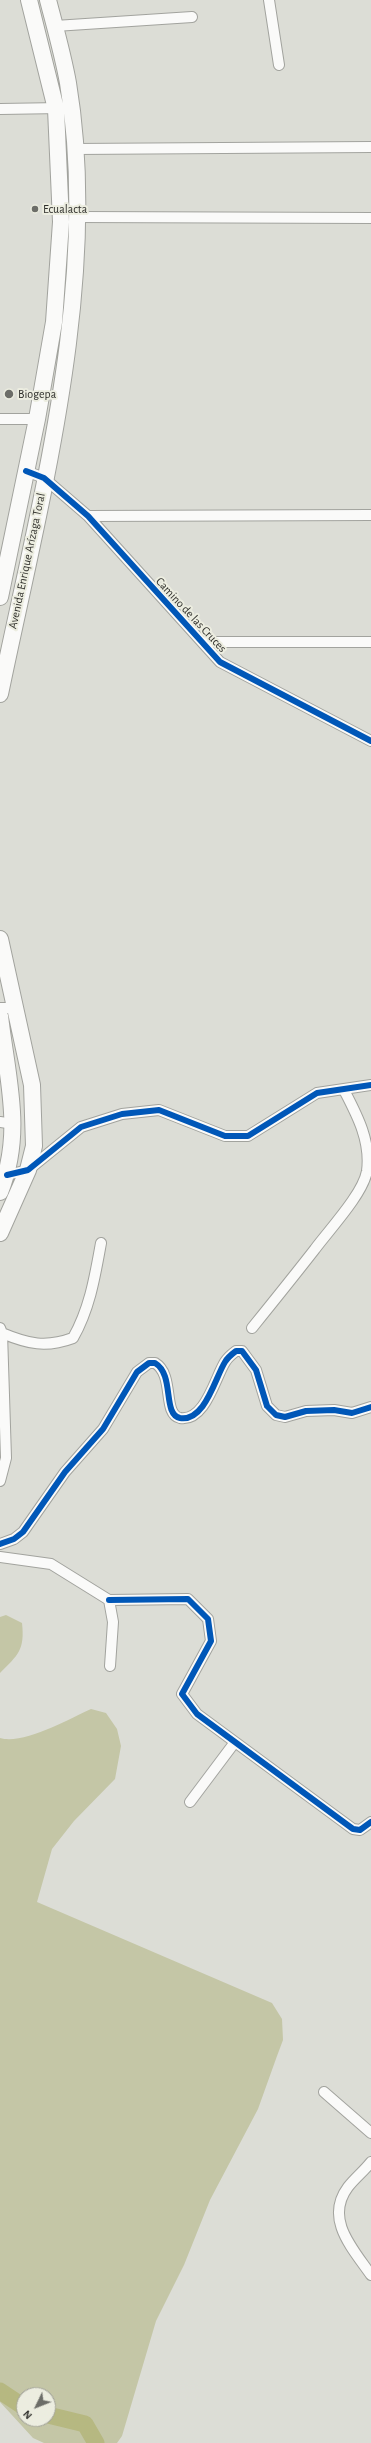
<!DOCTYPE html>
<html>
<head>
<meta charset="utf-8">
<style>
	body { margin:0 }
	#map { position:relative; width:371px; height:2443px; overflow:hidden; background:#dcddd6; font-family:"Alegreya Sans",sans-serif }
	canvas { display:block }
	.north { position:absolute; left:16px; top:2387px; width:40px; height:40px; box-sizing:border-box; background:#ecede0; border:1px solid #a1a198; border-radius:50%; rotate:227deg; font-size:11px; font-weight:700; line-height:16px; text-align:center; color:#30302c }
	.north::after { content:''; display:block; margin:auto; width:14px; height:18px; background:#6c6d68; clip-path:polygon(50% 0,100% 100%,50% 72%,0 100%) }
</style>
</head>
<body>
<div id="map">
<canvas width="371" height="2443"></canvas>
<div class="north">N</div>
</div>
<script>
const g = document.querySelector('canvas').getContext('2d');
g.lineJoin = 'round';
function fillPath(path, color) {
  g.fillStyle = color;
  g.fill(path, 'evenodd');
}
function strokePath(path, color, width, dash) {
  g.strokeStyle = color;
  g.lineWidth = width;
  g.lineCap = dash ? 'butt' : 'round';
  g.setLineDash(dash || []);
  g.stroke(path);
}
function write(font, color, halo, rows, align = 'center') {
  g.font = font + ' "Alegreya Sans",sans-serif';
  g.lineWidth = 4;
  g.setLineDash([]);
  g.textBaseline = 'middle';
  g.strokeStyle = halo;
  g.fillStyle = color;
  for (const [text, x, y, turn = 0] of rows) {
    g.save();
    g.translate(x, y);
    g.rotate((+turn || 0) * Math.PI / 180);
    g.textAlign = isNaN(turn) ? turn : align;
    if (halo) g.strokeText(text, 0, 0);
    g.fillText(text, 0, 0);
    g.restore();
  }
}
fillPath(new Path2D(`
	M 6,1615 L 22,1623 C 25,1650 18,1655 0,1673 L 0,1617 Z
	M 91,1709 L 106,1713 L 117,1729 L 121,1746 L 115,1779 L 74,1821 L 52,1849 L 37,1902 L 272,2003 L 282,2019 L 283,2040 L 277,2056 L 258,2109 L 210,2200 L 184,2265 L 156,2321 L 122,2436 L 117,2443 L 44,2443 L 33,2438 L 0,2402 L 0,1738 C 23,1745 69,1719 91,1709 ZM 24,2395 L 48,2395 L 48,2419 L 24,2419 Z`), '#c4c6a6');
strokePath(new Path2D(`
	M 0,2391 L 24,2407
	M 48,2415 L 85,2424 L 96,2443`), '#b6b881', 17);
const minor = new Path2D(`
	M 269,0 L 279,65
	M 55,26 L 192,17
	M 0,109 L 61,108
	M 75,149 L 371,147
	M 77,217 L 371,218
	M 0,419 L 37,419
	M 26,471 L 44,478 L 88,516 L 220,662 L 371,741
	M 88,516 L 371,515
	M 202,642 L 371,642
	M 0,1008 L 15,1008
	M 0,1122 L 14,1124
	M 7,1175 L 28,1170 L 81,1127 L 122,1114 L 159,1110 L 225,1136 L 248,1136 L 317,1093 L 371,1085
	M 0,1328 L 2,1333 L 6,1458 L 0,1481
	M 252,1328 C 273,1302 294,1276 315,1249 C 329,1230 363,1194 367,1171 C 371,1141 357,1115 344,1090
	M 2,1333 C 28,1344 46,1348 73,1338 C 90,1308 95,1276 101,1243
	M 0,1544 L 14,1539 L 23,1532 L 65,1472 L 103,1429 L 137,1372 L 149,1363 L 155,1363 C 175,1375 162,1414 180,1418 C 205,1422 215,1378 225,1362 C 228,1357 232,1354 236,1351 L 242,1351 L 256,1370 L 267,1406 L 276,1415 L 285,1417 L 306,1411 L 334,1410 L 352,1413 L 371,1407
	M 0,1557 L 51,1564 L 109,1600 L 113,1622 L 110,1666
	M 109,1600 L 188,1599 L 208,1619 L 211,1641 L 182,1694 L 197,1714 L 353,1829 L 360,1830 L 371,1822
	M 190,1802 L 235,1742
	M 324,2092 L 371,2133
	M 371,2162 C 364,2171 355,2178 348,2187 C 324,2219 353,2249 371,2275`);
const primary = new Path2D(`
	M 0,597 L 37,419 L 54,322 L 61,222 L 56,109 L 29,0
	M 0,694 C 40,500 101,281 68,83 C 63,55 55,27 48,0
	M 0,939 L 32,1085 L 34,1146 L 28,1170 L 0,1233
	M 0,1016 C 7,1078 24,1132 0,1192`);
strokePath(minor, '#a2a39e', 12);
strokePath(primary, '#a2a39e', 18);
strokePath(minor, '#fafaf9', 10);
strokePath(primary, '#fafaf9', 16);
strokePath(new Path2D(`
	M 26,471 L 44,478 L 88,516 L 220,662 L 371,741
	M 7,1175 L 28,1170 L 81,1127 L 122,1114 L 159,1110 L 225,1136 L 248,1136 L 317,1093 L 371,1085
	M 0,1544 L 14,1539 L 23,1532 L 65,1472 L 103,1429 L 137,1372 L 149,1363 L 155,1363 C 175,1375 162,1414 180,1418 C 205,1422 215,1378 225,1362 C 228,1357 232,1354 236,1351 L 242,1351 L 256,1370 L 267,1406 L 276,1415 L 285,1417 L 306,1411 L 334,1410 L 352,1413 L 371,1407
	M 109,1600 L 188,1599 L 208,1619 L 211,1641 L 182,1694 L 197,1714 L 353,1829 L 360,1830 L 371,1822`), '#0057b8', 6);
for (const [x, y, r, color] of [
	[35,209,4,"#6c6d68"],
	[9,394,5,"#6c6d68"]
]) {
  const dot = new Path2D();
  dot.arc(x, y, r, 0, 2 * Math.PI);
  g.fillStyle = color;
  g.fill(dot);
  strokePath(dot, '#ecede0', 1.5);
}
write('12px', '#30302c', '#ecede0', [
	["Ecualacta",43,209],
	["Biogepa",18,394]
], 'left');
write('12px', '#30302c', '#ecede0', [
	["Avenida Enrique Arízaga Toral",27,561,-78],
	["Camino de las Cruces",191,615,47]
]);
</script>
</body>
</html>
